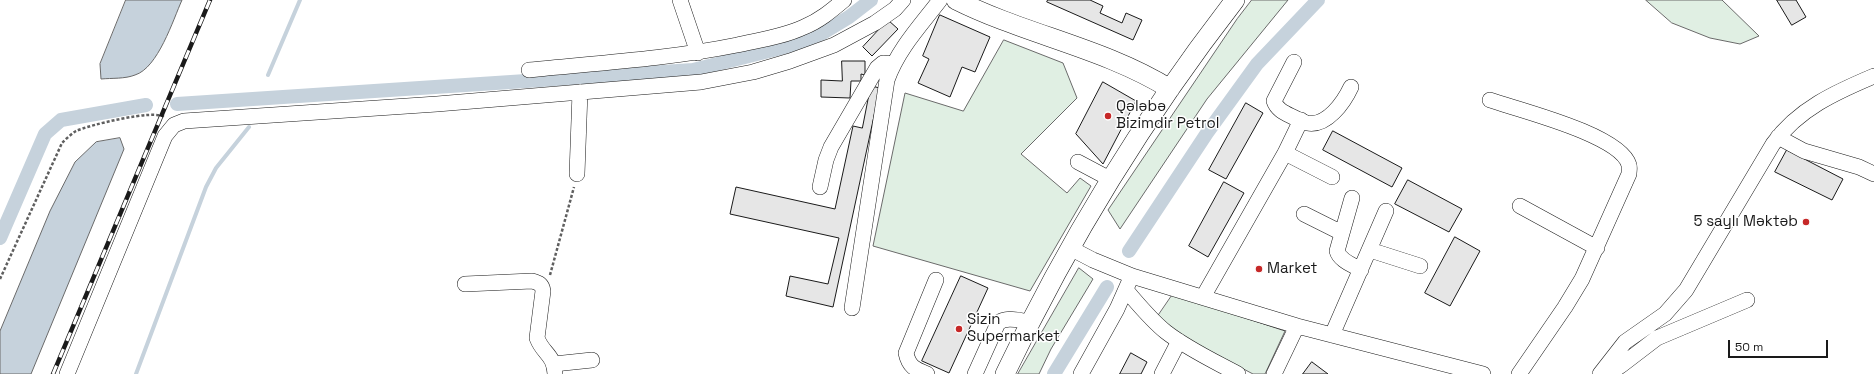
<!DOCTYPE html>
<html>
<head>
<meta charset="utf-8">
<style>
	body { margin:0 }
	#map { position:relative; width:1874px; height:374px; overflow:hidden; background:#fff; font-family:"Space Grotesk",sans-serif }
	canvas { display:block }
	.scale { position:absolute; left:1728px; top:340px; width:100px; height:18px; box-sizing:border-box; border:2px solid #1a1a1a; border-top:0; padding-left:5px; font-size:12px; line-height:14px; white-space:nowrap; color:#1a1a1a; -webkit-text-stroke:3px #fff; paint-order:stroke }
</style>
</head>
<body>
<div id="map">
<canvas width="1874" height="374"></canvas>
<div class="scale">50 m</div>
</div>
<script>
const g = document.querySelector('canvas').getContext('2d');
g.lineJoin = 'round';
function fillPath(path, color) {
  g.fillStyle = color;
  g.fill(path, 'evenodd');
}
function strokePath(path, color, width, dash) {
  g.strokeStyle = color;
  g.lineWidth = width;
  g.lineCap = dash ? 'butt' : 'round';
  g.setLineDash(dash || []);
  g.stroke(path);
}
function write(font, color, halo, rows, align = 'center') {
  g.font = font + ' "Space Grotesk",sans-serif';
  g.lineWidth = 3;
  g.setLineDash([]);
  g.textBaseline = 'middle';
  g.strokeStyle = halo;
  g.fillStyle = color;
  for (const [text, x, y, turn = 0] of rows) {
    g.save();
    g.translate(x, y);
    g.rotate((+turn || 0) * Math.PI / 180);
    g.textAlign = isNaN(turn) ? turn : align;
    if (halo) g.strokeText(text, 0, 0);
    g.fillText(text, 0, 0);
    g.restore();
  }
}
const green = new Path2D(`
	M 1252,0 L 1288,0 L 1207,99 L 1120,229 L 1108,210 L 1237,19 Z
	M 1646,0 L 1722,0 L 1759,36 L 1740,44 L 1710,38 L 1672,23 Z
	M 1004,40 L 1063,63 L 1077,98 L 1021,154 L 1067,193 L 1080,178 L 1091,186 L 1030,291 L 873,246 L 905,93 L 963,111 Z
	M 1079,268 L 1093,279 L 1051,349 L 1039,374 L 1018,374 Z
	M 1173,294 L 1285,331 L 1265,374 L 1253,374 L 1183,337 L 1158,316 Z`);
fillPath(green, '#e0efe3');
strokePath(green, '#6a6a6a', 1);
const water = new Path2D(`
	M 126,0 L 182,0 C 173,20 158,68 135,75 C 125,79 112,78 101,79 L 100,64 Z
	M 120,138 L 124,149 L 31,374 L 0,374 L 0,331 L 50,211 L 75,162 L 96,142 Z`);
fillPath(water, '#c6d2dc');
strokePath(water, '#6a6a6a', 1);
strokePath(new Path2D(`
	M 268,75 L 300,0
	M 136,374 L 206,187 L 216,168 L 249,127`), '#c6d2dc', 4);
strokePath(new Path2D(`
	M 177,104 L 693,70 L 793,45 L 821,34 L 849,17 L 871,0
	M 0,238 L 45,134 L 61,120 L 146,105
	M 1129,251 L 1207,133 L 1257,64 L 1318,0
	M 1054,374 L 1107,287`), '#c6d2dc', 14);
const building = new Path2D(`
	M 1048,0 L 1090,0 L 1103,6 L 1100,13 L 1122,23 L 1126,13 L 1142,20 L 1133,40 L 1047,2 Z
	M 1777,0 L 1796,0 L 1806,17 L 1792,25 Z
	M 940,15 L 990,37 L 975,72 L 962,67 L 950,97 L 918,83 L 929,59 L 923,56 Z
	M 888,20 L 898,29 L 872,56 L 863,47 Z
	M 842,61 L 865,61 L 865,75 L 861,74 L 861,81 L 851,81 L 850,98 L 821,97 L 821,80 L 842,81 Z
	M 1103,82 L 1136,101 L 1103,164 L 1076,134 Z
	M 871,86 L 880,88 L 833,307 L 786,296 L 790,276 L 828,284 L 839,238 L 730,214 L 736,187 L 835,209 L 853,126 L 862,128 Z
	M 1246,103 L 1263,113 L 1226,179 L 1209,170 Z
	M 1333,131 L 1402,168 L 1392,187 L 1323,150 Z
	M 1787,150 L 1843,179 L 1832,200 L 1775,172 Z
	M 1408,180 L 1462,209 L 1449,232 L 1395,204 Z
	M 1224,182 L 1244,193 L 1208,257 L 1189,246 Z
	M 1455,237 L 1480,251 L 1450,306 L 1425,293 Z
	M 961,276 L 988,288 L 949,373 L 922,361 Z
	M 1131,353 L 1147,362 L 1141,374 L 1120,374 Z
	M 1312,362 L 1328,374 L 1303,374 Z`);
fillPath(building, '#e6e6e6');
strokePath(building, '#1a1a1a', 1);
const minor = new Path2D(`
	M 680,0 L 698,53
	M 1294,62 L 1274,101 C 1277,110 1285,113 1293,117 C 1297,119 1303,122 1307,123 C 1327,127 1344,102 1351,87
	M 529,70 C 598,63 668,59 737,45 C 759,40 783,37 804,27 C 819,21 831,11 844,0
	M 1490,100 C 1519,110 1621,135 1629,165 C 1630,167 1629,171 1629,174 L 1582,279 L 1565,307 L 1519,374
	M 1778,137 L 1804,151 L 1859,167 L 1874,174
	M 1285,153 L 1332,177
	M 1078,162 L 1110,179
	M 577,174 L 580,92
	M 820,187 L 826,160 L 831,147 L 877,68 L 883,63 L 893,64
	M 1352,198 L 1337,251 C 1340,261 1353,265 1361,270
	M 1520,206 L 1597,248
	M 1304,214 L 1342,233
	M 1070,248 L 1093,260 L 1132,276 L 1297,326 L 1483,374
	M 1370,250 L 1420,266
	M 465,284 L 532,281 C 539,283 542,284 543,291 L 537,338 C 543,354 554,354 555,374
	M 1126,290 C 1139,305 1151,320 1166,332 C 1188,349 1214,361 1238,374
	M 1203,297 L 1285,153 L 1301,120
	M 852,308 L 887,80 C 898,49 921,25 940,0
	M 1332,335 L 1386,211
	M 554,364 L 592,360
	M 67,374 L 165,136 L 174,125 L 184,121 L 437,104 L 701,82 L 753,72 L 790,61 L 834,45 L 875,23 L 895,9 L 903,0
	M 927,374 C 915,369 909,367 906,353 L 936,280
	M 975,374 L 998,323 C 1007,316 1020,321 1031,322
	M 1081,374 L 1117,309 L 1129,282
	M 1162,374 L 1179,341
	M 1274,374 L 1297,326
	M 1600,374 L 1625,342 L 1665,314 L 1686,290 L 1773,144 C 1798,109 1836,92 1874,76
	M 1603,374 L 1613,371 L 1623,364 L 1657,338 L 1747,300`);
const major = new Path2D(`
	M 956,0 C 1026,35 1104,48 1170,89
	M 1005,374 C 1068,241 1145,116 1235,0`);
strokePath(minor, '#1a1a1a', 16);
strokePath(major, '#1a1a1a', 20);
strokePath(new Path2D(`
	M 550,275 L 574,187
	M 0,279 L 62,143 C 66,139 71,134 76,131 C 89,125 155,109 164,117`), '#5f5f5f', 2.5, [3, 2]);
strokePath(minor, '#fff', 15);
strokePath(major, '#fff', 19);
const rail = new Path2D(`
	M 53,374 L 210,0`);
strokePath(rail, '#1a1a1a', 4.5);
strokePath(rail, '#fff', 3, [9]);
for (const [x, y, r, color] of [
	[1108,116,4,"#c62828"],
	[1806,222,4,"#c62828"],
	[1259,269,4,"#c62828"],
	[959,329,4,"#c62828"]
]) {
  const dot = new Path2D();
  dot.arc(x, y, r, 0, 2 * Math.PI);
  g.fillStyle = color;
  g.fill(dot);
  strokePath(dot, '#fff', 1.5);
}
write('15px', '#1a1a1a', '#fff', [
	["Qələbə",1116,107],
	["Bizimdir Petrol",1116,124],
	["5 saylı Məktəb",1798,222,"right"],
	["Market",1267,269],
	["Sizin",967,320],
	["Supermarket",967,337]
], 'left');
</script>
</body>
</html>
